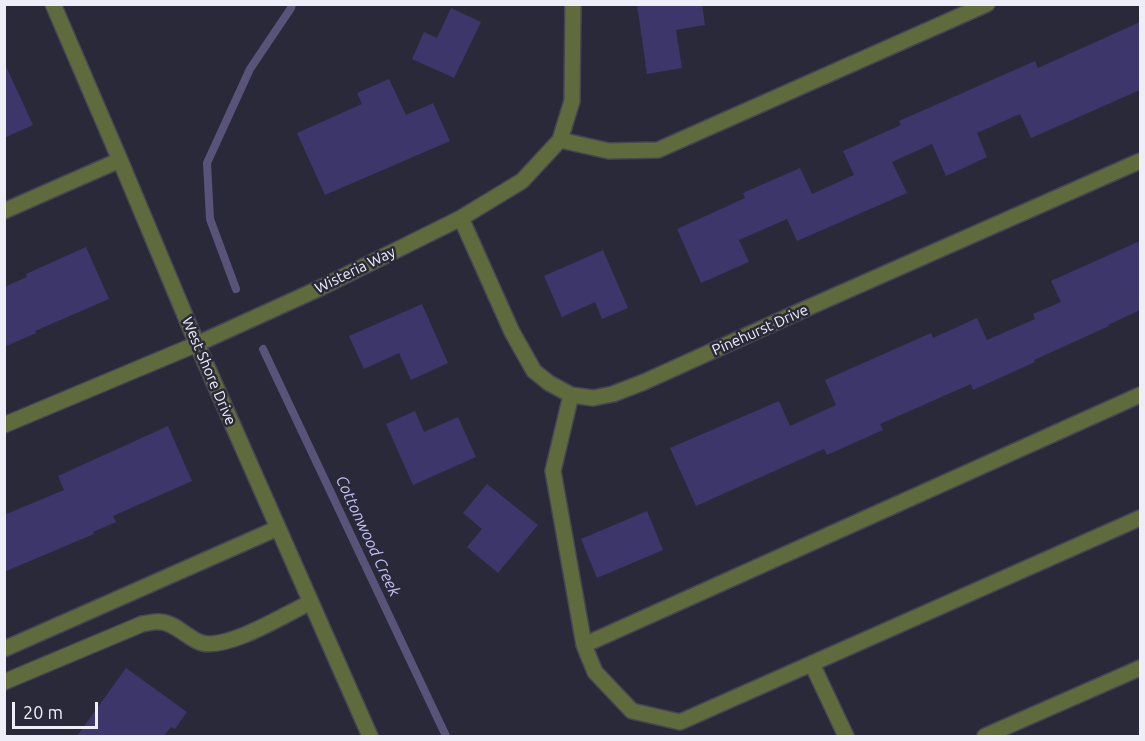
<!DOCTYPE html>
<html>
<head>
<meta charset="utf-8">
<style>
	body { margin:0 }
	#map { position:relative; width:1145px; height:741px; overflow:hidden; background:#2a2939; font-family:Ubuntu,sans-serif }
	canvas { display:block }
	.frame { position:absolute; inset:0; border:6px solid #eeeef8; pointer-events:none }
	.scale { position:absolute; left:12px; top:702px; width:86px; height:27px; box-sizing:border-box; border:3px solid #eeeef8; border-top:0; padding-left:8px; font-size:18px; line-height:21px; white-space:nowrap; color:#eeeef8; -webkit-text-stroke:4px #2a2939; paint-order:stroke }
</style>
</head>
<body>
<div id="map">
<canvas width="1145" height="741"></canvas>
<div class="frame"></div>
<div class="scale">20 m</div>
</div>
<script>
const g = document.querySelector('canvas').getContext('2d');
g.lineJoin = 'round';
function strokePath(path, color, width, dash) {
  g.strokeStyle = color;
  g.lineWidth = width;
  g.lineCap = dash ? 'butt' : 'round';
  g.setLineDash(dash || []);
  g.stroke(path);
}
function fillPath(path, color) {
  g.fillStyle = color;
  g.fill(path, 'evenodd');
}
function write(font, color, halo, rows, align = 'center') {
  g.font = font + ' Ubuntu,sans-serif';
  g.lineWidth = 5;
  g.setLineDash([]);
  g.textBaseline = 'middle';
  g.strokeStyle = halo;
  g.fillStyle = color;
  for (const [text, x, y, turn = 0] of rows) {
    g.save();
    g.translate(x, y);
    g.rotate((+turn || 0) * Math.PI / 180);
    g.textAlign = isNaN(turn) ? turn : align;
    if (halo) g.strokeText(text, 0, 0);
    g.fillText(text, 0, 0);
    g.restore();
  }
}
strokePath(new Path2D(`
	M 236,289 L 210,219 L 207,163 L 250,69 L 291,8 L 292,4
	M 263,349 L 446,736`), '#5a5379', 8);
fillPath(new Path2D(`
	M 637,4 L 702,4 L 705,25 L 676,30 L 682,68 L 647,74 Z
	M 451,8 L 481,22 L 454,78 L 412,59 L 424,32 L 437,38 Z
	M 1140,22 L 1140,90 L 1031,138 L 1020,114 L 977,133 L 987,157 L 946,176 L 932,144 L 892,162 L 907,193 L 797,241 L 787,219 L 739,240 L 749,262 L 701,283 L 677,229 L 745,198 L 743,193 L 800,168 L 812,194 L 854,175 L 843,151 L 901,125 L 899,121 L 1035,61 L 1038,68 Z
	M 4,62 L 33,125 L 4,138 Z
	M 389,79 L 406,115 L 433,103 L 450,141 L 325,195 L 297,133 L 362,104 L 357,93 Z
	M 1140,241 L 1140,310 L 1108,325 L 1109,326 L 1034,360 L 1035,362 L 973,390 L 971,384 L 880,424 L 883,430 L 827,455 L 824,449 L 696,506 L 670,448 L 779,401 L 790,426 L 836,405 L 825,380 L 931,333 L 933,338 L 977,318 L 987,340 L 1035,319 L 1033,314 L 1061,302 L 1051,281 Z
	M 86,247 L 109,299 L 35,331 L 36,333 L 4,347 L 4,287 L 27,277 L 26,274 Z
	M 603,250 L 628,308 L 602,319 L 595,302 L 562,317 L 544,276 Z
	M 422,304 L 448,363 L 411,380 L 399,353 L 364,369 L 349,336 Z
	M 415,411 L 424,432 L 458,417 L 476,457 L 413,485 L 386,424 Z
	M 168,426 L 192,481 L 113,516 L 116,522 L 93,532 L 94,534 L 4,572 L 4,515 L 64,490 L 58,476 Z
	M 487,484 L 538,525 L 498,573 L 467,547 L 482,529 L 463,513 Z
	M 647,511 L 663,550 L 597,578 L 581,539 Z
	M 126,668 L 187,712 L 175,729 L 171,727 L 164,736 L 77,736 Z`), '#3c366b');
const minor = new Path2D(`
	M 53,4 L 120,160 L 197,344 L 370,736
	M 560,140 L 609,151 L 658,150 L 987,4
	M 4,211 L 120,160
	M 461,218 L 512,332 L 534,371 L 549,383 L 571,395 L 593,398 L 613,394 L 644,382 L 805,309 L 1140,161
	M 571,395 L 553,471 L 584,645 L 1140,395
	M 4,425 L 197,344 L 318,289 L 461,218 L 522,181 L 560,140 L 572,101 L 573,4
	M 584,645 L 595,672 L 632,711 L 680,722 L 1140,518
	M 4,649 L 278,528
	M 812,664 L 846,736
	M 4,682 L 142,624 C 148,623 155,621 161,622 C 176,623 188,639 202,643 C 228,650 286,614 311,602
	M 985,736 L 1140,668`);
strokePath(minor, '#454554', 18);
strokePath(minor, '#5f6a3d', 15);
write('15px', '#eeeef8', '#2a2939', [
	["Wisteria Way",355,270,-26],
	["Pinehurst Drive",760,330,-24],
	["West Shore Drive",209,371,67]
]);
write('italic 16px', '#c2c0f4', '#2a2939', [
	["Cottonwood Creek",368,536,65]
]);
</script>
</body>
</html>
